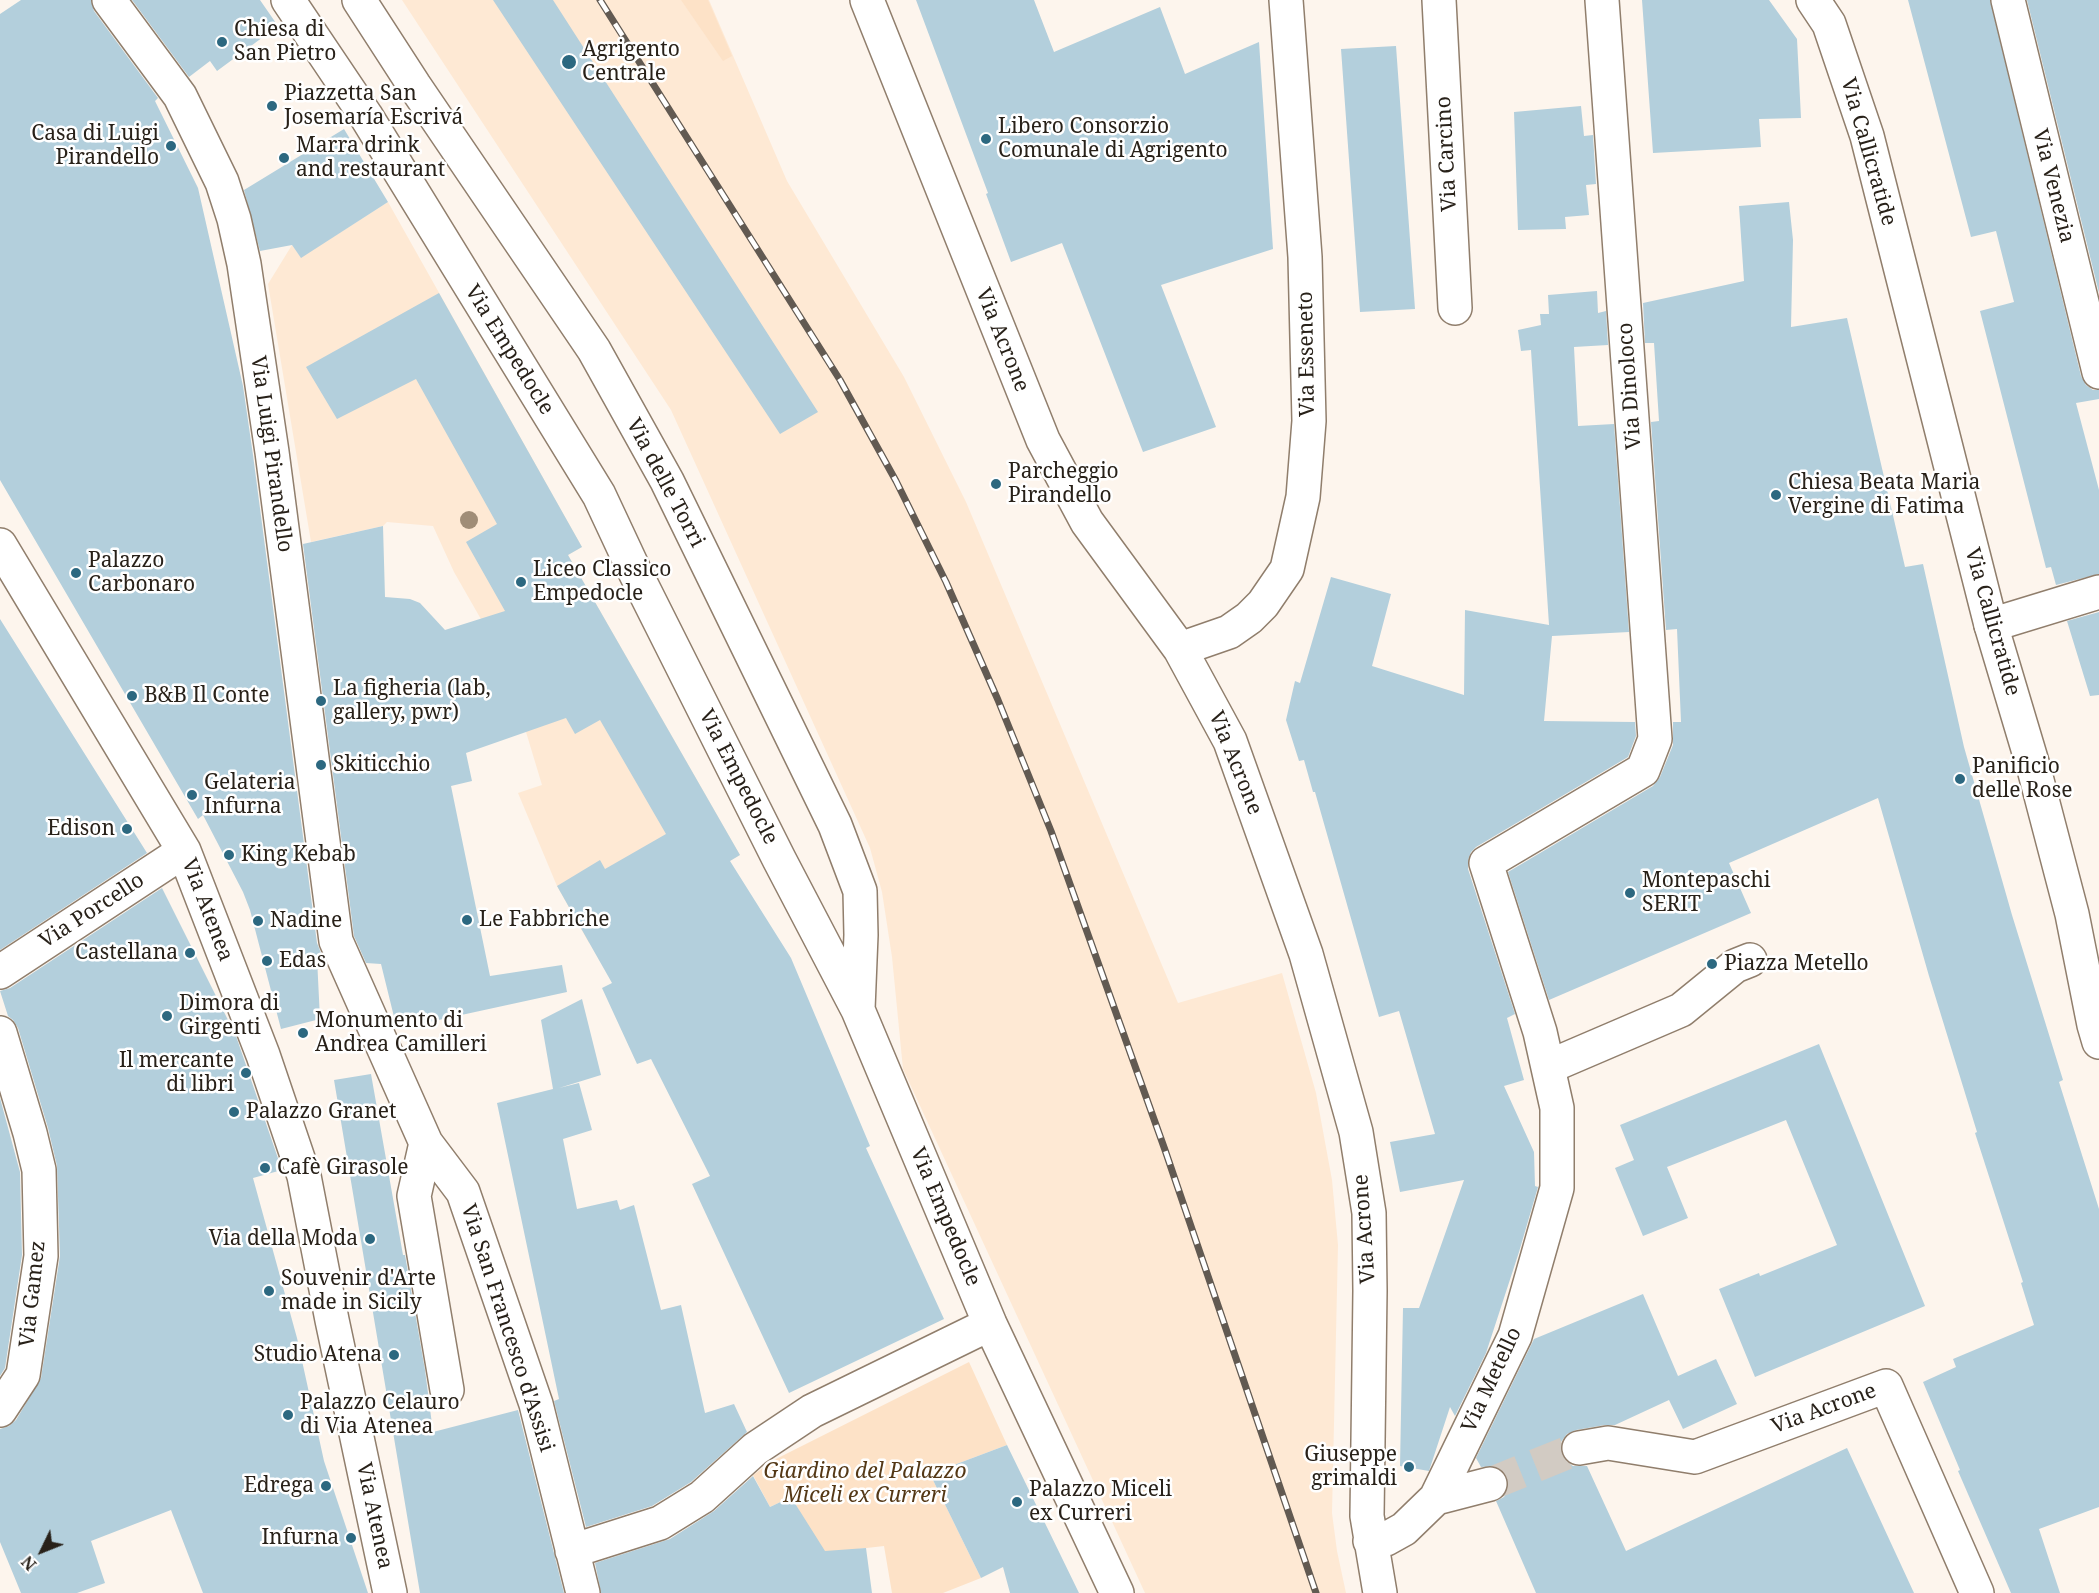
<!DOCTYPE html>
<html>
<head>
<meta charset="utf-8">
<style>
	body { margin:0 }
	#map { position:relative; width:2099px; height:1593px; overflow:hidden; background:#fdf5ed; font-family:"Noto Serif",serif }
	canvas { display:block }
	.north { position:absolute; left:12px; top:1521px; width:60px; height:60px; -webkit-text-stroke:4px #fff; paint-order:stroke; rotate:227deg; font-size:16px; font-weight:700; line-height:24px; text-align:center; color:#282119 }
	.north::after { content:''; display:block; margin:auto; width:21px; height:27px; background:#282119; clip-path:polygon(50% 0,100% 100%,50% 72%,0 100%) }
</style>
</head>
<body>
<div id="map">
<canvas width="2099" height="1593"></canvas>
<div class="north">N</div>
</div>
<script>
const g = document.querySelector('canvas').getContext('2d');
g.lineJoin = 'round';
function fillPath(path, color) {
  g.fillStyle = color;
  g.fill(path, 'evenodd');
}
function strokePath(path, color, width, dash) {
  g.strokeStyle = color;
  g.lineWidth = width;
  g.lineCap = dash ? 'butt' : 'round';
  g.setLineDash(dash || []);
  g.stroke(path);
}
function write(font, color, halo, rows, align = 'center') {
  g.font = font + ' "Noto Serif",serif';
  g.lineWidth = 5;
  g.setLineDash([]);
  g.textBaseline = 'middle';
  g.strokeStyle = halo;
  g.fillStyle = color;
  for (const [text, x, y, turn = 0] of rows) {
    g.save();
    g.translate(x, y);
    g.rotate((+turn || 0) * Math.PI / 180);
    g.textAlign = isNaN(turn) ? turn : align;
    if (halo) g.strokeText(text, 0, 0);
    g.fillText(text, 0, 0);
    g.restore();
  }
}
fillPath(new Path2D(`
	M 402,0 L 709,0 L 787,181 L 904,377 L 966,502 L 1178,1003 L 1282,973 L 1316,1093 L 1332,1180 L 1338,1245 L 1332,1513 L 1337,1551 L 1346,1593 L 1145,1593 L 903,1069 L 892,957 L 882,892 L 870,848 L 671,410 Z
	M 388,202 L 582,547 L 568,555 L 740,855 L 589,943 L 557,886 L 518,793 L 542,785 L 526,732 L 490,635 L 454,572 L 433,526 L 387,522 L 383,526 L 311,542 L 268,284 L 292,245 L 301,257 Z`), '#fee9d4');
fillPath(new Path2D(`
	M 681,0 L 708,0 L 732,56 L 723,61 Z
	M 969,1362 L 1007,1445 L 930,1474 L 981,1578 L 943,1593 L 892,1593 L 884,1546 L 806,1555 L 799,1510 L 791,1497 L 770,1507 L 753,1475 L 774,1460 Z`), '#fde2c7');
fillPath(new Path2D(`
	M 21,0 L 91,0 L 94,11 L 158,98 L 155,101 L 198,188 L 243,386 L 253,455 L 317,943 L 323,958 L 317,958 L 320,1019 L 281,1029 L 250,910 L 243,892 L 203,815 L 198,819 L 0,480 L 0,14 Z
	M 132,0 L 260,0 L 278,26 L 217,71 L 210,61 L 189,77 Z
	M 493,0 L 553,0 L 818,412 L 780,434 Z
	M 916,0 L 1034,0 L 1054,52 L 1160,7 L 1185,74 L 1259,42 L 1273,249 L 1161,285 L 1216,427 L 1143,452 L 1062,243 L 1011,262 L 986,194 L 988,193 Z
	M 1642,0 L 1769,0 L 1797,39 L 1801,118 L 1759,119 L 1761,147 L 1653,153 Z
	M 1908,0 L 1990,0 L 2081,376 L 2086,385 L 2093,390 L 2099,390 L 2099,399 L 2076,403 L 2099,490 L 2099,574 L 2056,585 L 2051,567 L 2046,568 L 1980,311 L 2014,302 L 1996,231 L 1971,237 Z
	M 2027,0 L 2099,0 L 2099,293 Z
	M 1396,46 L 1415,309 L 1360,312 L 1341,49 Z
	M 1581,106 L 1584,136 L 1593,135 L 1596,184 L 1586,185 L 1589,215 L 1565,217 L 1566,229 L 1518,230 L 1514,112 Z
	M 344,129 L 388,202 L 301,258 L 292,245 L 260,251 L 244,190 Z
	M 1789,202 L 1793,240 L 1791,327 L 1847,318 L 1905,567 L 1923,564 L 1964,747 L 2012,915 L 2063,1080 L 2059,1082 L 2099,1209 L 2099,1507 L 2039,1529 L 2060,1593 L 2011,1593 L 1958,1471 L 1960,1470 L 1923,1382 L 1956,1367 L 1953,1359 L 2034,1325 L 2021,1283 L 2023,1282 L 1975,1133 L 1977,1132 L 1929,976 L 1878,798 L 1729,863 L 1751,913 L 1549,1000 L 1508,872 L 1653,786 L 1660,777 L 1673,745 L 1673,722 L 1681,722 L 1677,629 L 1666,630 L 1651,422 L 1659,421 L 1654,343 L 1645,343 L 1643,303 L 1744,281 L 1739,206 Z
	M 1597,291 L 1598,313 L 1606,311 L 1608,345 L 1574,347 L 1578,426 L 1614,424 L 1629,632 L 1552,636 L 1544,721 L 1635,722 L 1636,736 L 1628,757 L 1476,847 L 1471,852 L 1468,860 L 1468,869 L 1515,1014 L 1507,1018 L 1524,1080 L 1504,1086 L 1534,1152 L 1535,1186 L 1538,1187 L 1519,1252 L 1486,1353 L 1455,1416 L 1450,1407 L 1429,1471 L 1400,1466 L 1403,1308 L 1419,1308 L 1464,1180 L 1400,1192 L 1390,1142 L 1435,1134 L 1399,1011 L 1379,1017 L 1315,792 L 1313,792 L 1304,760 L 1299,761 L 1286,720 L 1295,681 L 1300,683 L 1331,577 L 1391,594 L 1372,666 L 1464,695 L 1465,610 L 1549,625 L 1531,350 L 1521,351 L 1518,330 L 1541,325 L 1540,314 L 1549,314 L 1548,295 Z
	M 439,293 L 582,547 L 568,555 L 740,855 L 730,861 L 791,958 L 870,1146 L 866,1148 L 944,1319 L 789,1393 L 692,1184 L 710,1176 L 651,1059 L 637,1064 L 602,988 L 612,983 L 557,886 L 600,860 L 605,869 L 666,834 L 600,720 L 575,734 L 566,718 L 466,753 L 472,781 L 451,786 L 490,976 L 562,965 L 567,992 L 397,1029 L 381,964 L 366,963 L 354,936 L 303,544 L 383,526 L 385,597 L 410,599 L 420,603 L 445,630 L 505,611 L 466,542 L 497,524 L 416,379 L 337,419 L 306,367 Z
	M 2099,612 L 2099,695 L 2090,696 L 2067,621 Z
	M 0,619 L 147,853 L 0,950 Z
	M 162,888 L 236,1036 L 282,1170 L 253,1178 L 297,1338 L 324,1461 L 368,1593 L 203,1593 L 171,1510 L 91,1541 L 105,1583 L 77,1593 L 21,1593 L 0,1542 L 0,1429 L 9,1426 L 16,1420 L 41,1378 L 60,1256 L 57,1166 L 48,1128 L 18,1028 L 13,1020 L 8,1016 L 0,991 L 10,988 Z
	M 582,999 L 601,1075 L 559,1088 L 579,1083 L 592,1130 L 563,1139 L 577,1209 L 617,1200 L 620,1210 L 634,1205 L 661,1310 L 681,1305 L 705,1413 L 734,1404 L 747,1432 L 691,1482 L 652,1506 L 586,1527 L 554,1401 L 559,1399 L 497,1103 L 553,1089 L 541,1020 Z
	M 1819,1044 L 1925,1306 L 1755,1377 L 1719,1289 L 1759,1273 L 1760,1276 L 1837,1245 L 1786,1120 L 1667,1167 L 1688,1218 L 1643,1236 L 1615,1168 L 1634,1160 L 1620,1125 Z
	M 371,1074 L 403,1255 L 405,1255 L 425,1370 L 433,1432 L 518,1410 L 564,1593 L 420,1593 L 334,1080 Z
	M 0,1098 L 20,1172 L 22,1255 L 5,1368 L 0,1376 Z
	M 1643,1294 L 1678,1376 L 1716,1359 L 1737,1404 L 1683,1429 L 1669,1400 L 1615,1425 L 1605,1425 L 1576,1430 L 1567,1434 L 1561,1442 L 1560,1451 L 1564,1460 L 1573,1466 L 1587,1466 L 1626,1551 L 1847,1448 L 1914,1593 L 1536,1593 L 1496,1501 L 1504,1497 L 1508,1490 L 1508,1479 L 1504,1471 L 1496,1466 L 1481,1467 L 1476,1458 L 1534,1339 Z
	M 1007,1445 L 1079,1593 L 1010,1593 L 1003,1567 L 981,1578 L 930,1474 Z
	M 753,1476 L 770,1507 L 791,1497 L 825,1551 L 866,1548 L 872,1593 L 601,1593 L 595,1563 L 670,1539 L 714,1511 Z`), '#b3cfdc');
strokePath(new Path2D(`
	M 1490,1484 L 1579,1448`), '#d2cbc3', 33, [33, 16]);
const minor = new Path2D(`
	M 109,0 L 180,96 L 222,182 L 234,219 L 244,264 L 272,452 L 336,941 L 426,1143 L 463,1192 L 536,1404 L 583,1593
	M 288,0 L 366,116 L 599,495 L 635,572 L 779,859 L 858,1010 L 990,1324 L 1117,1593
	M 359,0 L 414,85 L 594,350 L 667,481 L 835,825 L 860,891 L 861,935 L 858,1009
	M 867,0 L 1043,440 L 1087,522 L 1180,649 L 1230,741 L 1306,954 L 1356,1132 L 1369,1213 L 1370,1291 L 1367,1516 L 1380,1593
	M 1439,0 L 1455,308
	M 2008,0 L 2099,372
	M 0,545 L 184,851 L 263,1055 L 304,1176 L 332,1320 L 390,1593
	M 1991,625 L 2099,592
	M 1180,649 L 1229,632 L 1249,618 L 1263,604 L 1287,569 L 1303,497 L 1309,421 L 1305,257 L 1286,0
	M 0,972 L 184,851
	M 0,1033 L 30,1133 L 39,1170 L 41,1256 L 23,1375 L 0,1410
	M 1548,1067 L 1681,1010 L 1735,966 L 1750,960
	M 426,1143 L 414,1196 L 447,1390
	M 1579,1448 L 1608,1443 L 1695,1457 L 1886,1386 L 1977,1593
	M 1436,1498 L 1490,1484
	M 1370,1541 L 1386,1539 L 1404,1529 L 1436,1498 L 1515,1336 L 1557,1188 L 1557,1108 L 1540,1032 L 1486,863 L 1643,770 L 1655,739 L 1602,0
	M 572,1551 L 660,1523 L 702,1497 L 755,1449 L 812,1411 L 990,1324`);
const tertiary = new Path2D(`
	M 1813,0 L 1829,24 L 1867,136 L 1991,625 L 2034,769 L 2072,914 L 2094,1025 L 2099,1042`);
strokePath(minor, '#907e6c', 36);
strokePath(tertiary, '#907e6c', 36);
strokePath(minor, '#fff', 33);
strokePath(tertiary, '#fff', 33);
const rail = new Path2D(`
	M 600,0 L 840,380 L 896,481 L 946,582 L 998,700 L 1051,831 L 1165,1150 L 1316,1593`);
strokePath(rail, '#625a52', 7);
strokePath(rail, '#fff', 4.5, [14]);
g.fillStyle = '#a08d77';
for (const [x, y] of [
	[469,520]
]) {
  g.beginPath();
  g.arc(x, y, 9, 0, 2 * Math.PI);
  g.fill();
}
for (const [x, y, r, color] of [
	[222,42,6,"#2c6880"],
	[569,62,8,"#2c6880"],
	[272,106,6,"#2c6880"],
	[986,139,6,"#2c6880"],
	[171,146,6,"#2c6880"],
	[284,158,6,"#2c6880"],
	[996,484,6,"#2c6880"],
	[1776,495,6,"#2c6880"],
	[76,573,6,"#2c6880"],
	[521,582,6,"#2c6880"],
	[132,696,6,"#2c6880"],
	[321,701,6,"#2c6880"],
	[321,765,6,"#2c6880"],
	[1960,779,6,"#2c6880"],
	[192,795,6,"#2c6880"],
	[127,829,6,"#2c6880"],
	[229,855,6,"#2c6880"],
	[1630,893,6,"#2c6880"],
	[467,920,6,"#2c6880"],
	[258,921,6,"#2c6880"],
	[190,953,6,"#2c6880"],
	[267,961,6,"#2c6880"],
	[1712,964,6,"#2c6880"],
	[167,1016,6,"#2c6880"],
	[303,1033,6,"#2c6880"],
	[246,1073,6,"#2c6880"],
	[234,1112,6,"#2c6880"],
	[265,1168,6,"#2c6880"],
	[370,1239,6,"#2c6880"],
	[269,1291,6,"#2c6880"],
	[394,1355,6,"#2c6880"],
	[288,1415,6,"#2c6880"],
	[1409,1467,6,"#2c6880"],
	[326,1486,6,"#2c6880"],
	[1017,1502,6,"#2c6880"],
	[351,1538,6,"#2c6880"]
]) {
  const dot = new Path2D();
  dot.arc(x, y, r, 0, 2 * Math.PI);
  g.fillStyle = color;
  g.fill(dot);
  strokePath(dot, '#fff', 2);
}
write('21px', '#282119', '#fff', [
	["Chiesa di",234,30],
	["San Pietro",234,54],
	["Agrigento",582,50],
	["Centrale",582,74],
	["Piazzetta San",284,94],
	["Josemaría Escrivá",284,118],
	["Libero Consorzio",998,127],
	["Comunale di Agrigento",998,151],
	["Casa di Luigi",159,134,"right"],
	["Pirandello",159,158,"right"],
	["Marra drink",296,146],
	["and restaurant",296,170],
	["Parcheggio",1008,472],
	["Pirandello",1008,496],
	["Chiesa Beata Maria",1788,483],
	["Vergine di Fatima",1788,507],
	["Palazzo",88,561],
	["Carbonaro",88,585],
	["Liceo Classico",533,570],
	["Empedocle",533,594],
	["La figheria (lab,",333,689],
	["gallery, pwr)",333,713],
	["B&B Il Conte",144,696],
	["Skiticchio",333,765],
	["Panificio",1972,767],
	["delle Rose",1972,791],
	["Gelateria",204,783],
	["Infurna",204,807],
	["Edison",115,829,"right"],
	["King Kebab",241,855],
	["Montepaschi",1642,881],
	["SERIT",1642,905],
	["Le Fabbriche",479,920],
	["Nadine",270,921],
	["Castellana",178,953,"right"],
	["Edas",279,961],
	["Piazza Metello",1724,964],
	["Dimora di",179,1004],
	["Girgenti",179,1028],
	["Monumento di",315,1021],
	["Andrea Camilleri",315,1045],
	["Il mercante",234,1061,"right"],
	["di libri",234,1085,"right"],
	["Palazzo Granet",246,1112],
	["Cafè Girasole",277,1168],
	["Via della Moda",358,1239,"right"],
	["Souvenir d'Arte",281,1279],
	["made in Sicily",281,1303],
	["Studio Atena",382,1355,"right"],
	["Palazzo Celauro",300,1403],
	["di Via Atenea",300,1427],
	["Giuseppe",1397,1455,"right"],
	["grimaldi",1397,1479,"right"],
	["Edrega",314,1486,"right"],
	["Palazzo Miceli",1029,1490],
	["ex Curreri",1029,1514],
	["Infurna",339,1538,"right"]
], 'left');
write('21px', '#282119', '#fff', [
	["Via Callicratide",1868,152,74],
	["Via Carcino",1447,154,-93],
	["Via Venezia",2053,186,76],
	["Via Acrone",1002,340,68],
	["Via Empedocle",509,350,58],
	["Via Esseneto",1307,354,-91],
	["Via Dinoloco",1630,386,-94],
	["Via Luigi Pirandello",271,454,82],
	["Via delle Torri",665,483,62],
	["Via Callicratide",1992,622,74],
	["Via Acrone",1235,763,68],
	["Via Empedocle",738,777,63],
	["Via Atenea",207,910,69],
	["Via Porcello",92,911,-33],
	["Via Empedocle",945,1217,67],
	["Via Acrone",1365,1229,-94],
	["Via Gamez",33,1294,-84],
	["Via San Francesco d'Assisi",507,1328,72],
	["Via Metello",1492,1380,-65],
	["Via Acrone",1824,1409,-20],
	["Via Atenea",374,1516,78]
]);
write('italic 21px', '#543816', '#fff', [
	["Giardino del Palazzo",865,1472],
	["Miceli ex Curreri",865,1496]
]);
</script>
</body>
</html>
